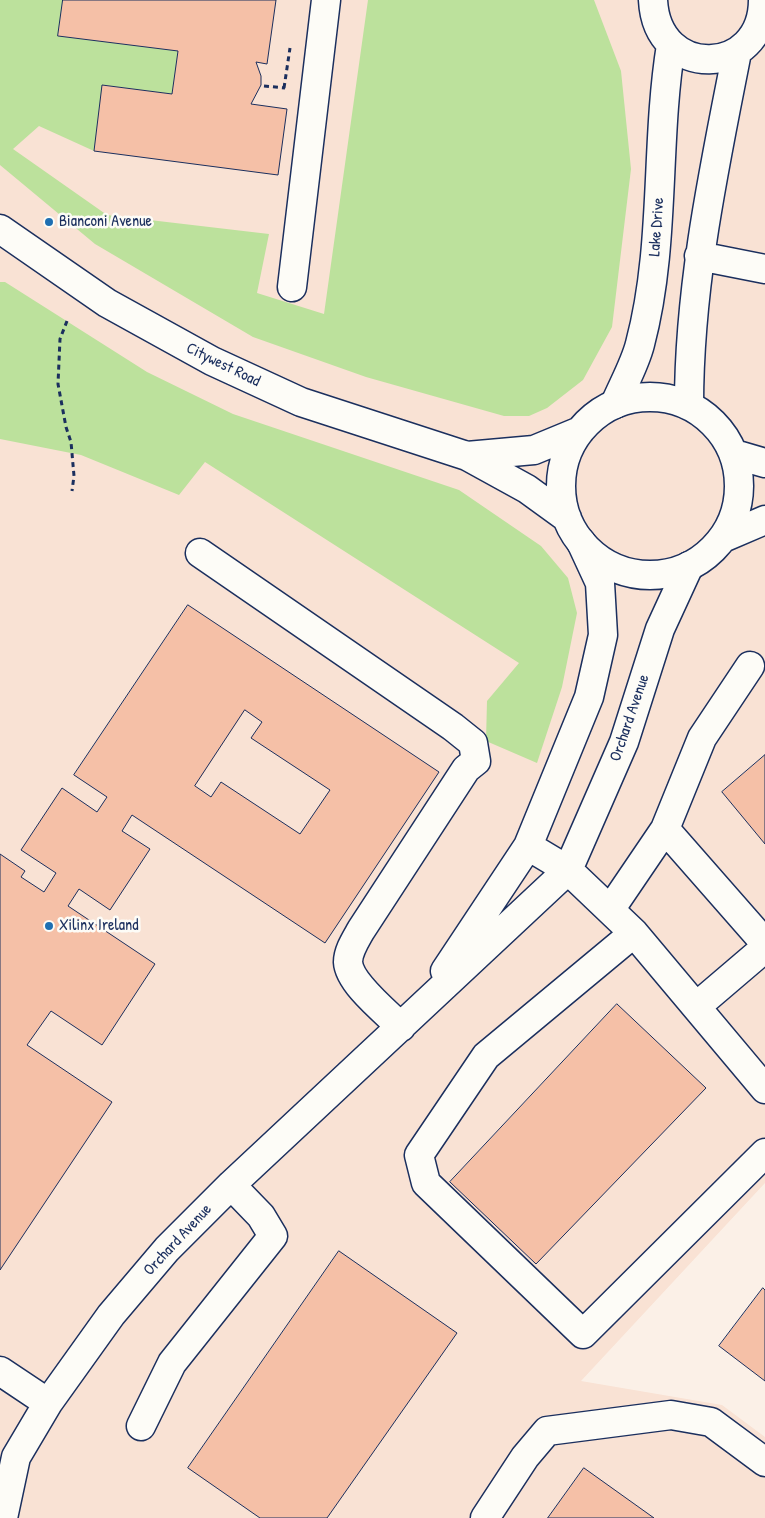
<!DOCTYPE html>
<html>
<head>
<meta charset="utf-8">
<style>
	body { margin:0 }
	canvas { display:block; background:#fbf0e7 }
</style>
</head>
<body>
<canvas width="765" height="1518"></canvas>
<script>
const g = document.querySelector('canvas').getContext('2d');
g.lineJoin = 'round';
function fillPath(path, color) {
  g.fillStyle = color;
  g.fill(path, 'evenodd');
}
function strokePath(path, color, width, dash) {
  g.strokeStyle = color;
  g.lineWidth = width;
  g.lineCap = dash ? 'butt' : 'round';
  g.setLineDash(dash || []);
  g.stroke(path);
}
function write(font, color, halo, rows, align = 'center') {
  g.font = font + ' "Patrick Hand",sans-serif';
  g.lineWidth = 5;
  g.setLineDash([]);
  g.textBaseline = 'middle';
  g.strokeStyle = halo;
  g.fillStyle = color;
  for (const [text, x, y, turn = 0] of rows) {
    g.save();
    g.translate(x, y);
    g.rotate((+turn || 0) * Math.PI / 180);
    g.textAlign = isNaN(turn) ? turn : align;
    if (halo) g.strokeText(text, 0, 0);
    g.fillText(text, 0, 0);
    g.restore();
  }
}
fillPath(new Path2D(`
	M 0,0 L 765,0 L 765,1183 L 581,1381 L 722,1405 L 765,1437 L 765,1518 L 0,1518 Z`), '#f9e2d4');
fillPath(new Path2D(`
	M 0,0 L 63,0 L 58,36 L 178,51 L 172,94 L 103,85 L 94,151 L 39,126 L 13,149 L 107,215 L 269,234 L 257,293 L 324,314 L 368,0 L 594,0 L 621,71 L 631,169 L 612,327 L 583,380 L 547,408 L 529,416 L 504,416 L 366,377 L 253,337 L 95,244 L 0,165 Z
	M 0,282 L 5,282 L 147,372 L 233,414 L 459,490 L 541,546 L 568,578 L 577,613 L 562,687 L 537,763 L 486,741 L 487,701 L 519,663 L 205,462 L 179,495 L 81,455 L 0,439 Z`), '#bce19c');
const building = new Path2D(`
	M 63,0 L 276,0 L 267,64 L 256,62 L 261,76 L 261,85 L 251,104 L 287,109 L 278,175 L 94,151 L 102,85 L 172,94 L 178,51 L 58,36 Z
	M 188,605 L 439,772 L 325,943 L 132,815 L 122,831 L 150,849 L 110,910 L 79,889 L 68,906 L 155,964 L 102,1045 L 51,1011 L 27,1045 L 112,1102 L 0,1270 L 0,854 L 25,871 L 21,877 L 44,892 L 56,873 L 21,850 L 62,788 L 97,812 L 107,797 L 74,775 ZM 245,710 L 262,722 L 251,738 L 330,790 L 300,834 L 221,782 L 211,797 L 195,786 Z
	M 765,755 L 765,844 L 722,792 Z
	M 617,1004 L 706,1088 L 536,1264 L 450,1182 Z
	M 339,1251 L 457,1333 L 327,1518 L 260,1518 L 188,1468 Z
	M 763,1288 L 765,1290 L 765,1381 L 719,1346 Z
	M 584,1468 L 654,1518 L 548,1518 Z`);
fillPath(building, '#f5c0a7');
strokePath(building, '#1b2f5e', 1);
const minor = new Path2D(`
	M 653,0 C 657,81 763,77 763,0
	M 699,256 L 765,269
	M 292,287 L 326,0
	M 615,404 C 623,385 635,364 640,344 C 666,246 655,144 671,45
	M 689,405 C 689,285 714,169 737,52
	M 200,553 L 453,727 L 473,743 L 476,761 L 466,769 L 361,930 C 356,939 348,951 348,962 C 349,983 386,1012 401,1027
	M 665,829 L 765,943
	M 528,846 L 568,870 L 634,933 L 765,1089
	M 610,910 L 665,829 L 702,738 L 750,666
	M 634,933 L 486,1056 L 419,1155 L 426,1183 L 583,1334 L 765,1153
	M 445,971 L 528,846 L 589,697 L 603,635 L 600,583 L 581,542
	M 697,1006 L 765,948
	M 0,1371 L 48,1403
	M 141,1426 L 172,1363 L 273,1236 L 261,1216 L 231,1185
	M 3,1518 L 16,1457 L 48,1403 L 111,1315 L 167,1249 L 231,1185 L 568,870 L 624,742 L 660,629 L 689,566
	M 485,1518 L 525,1457 L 547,1431 L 671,1415 L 711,1422 L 765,1462`);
const major = new Path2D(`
	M 0,229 L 107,303 L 212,361 L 301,402 L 467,456 L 527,489 L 567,518
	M561 486a89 89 0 1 1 178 0a89 89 0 1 1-178 0Z
	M 734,454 L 765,463
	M 467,456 L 534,450 L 580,431
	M 723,538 L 765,520`);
strokePath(minor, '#1b2f5e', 31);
strokePath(major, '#1b2f5e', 31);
strokePath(new Path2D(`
	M 264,86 L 285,88
	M 284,88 L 290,48
	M 67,321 L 60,339 L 58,384 L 66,427 L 71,442 L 74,476 L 72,491`), '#1b2f5e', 3, [5, 4]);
strokePath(minor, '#fdfcf7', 28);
strokePath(major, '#fdfcf7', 28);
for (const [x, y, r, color] of [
	[49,222,5,"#1f6fb2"],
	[49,926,5,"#1f6fb2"]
]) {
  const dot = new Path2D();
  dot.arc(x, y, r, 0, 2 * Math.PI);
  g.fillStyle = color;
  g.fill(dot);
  strokePath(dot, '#fdfcf7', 2);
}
write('16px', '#1b2f5e', '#fdfcf7', [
	["Bianconi Avenue",59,222],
	["Xilinx Ireland",59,926]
], 'left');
write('16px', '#1b2f5e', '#fdfcf7', [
	["Lake Drive",657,227,-86],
	["Citywest Road",223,365,26],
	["Orchard Avenue",630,718,-71],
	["Orchard Avenue",178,1240,-47]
]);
</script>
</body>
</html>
